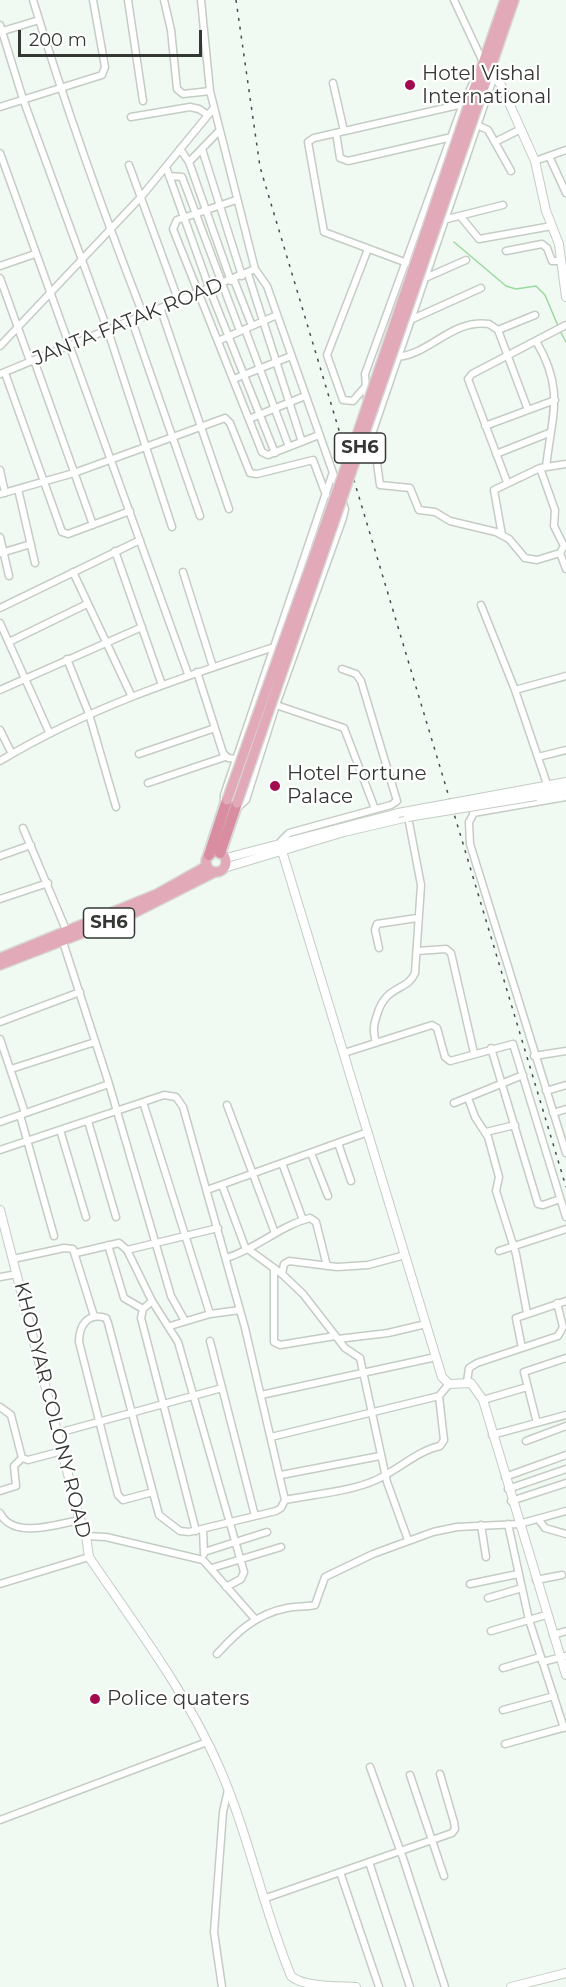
<!DOCTYPE html>
<html>
<head>
<meta charset="utf-8">
<style>
	body { margin:0 }
	#map { position:relative; width:566px; height:1987px; overflow:hidden; background:#f1faf2; font-family:Montserrat,sans-serif }
	canvas { display:block }
	.scale { position:absolute; left:18px; top:30px; width:184px; height:27px; box-sizing:border-box; border:3px solid #343734; border-top:0; padding-left:8px; font-size:18px; line-height:21px; white-space:nowrap; color:#343734; -webkit-text-stroke:4px #fff; paint-order:stroke }
</style>
</head>
<body>
<div id="map">
<canvas width="566" height="1987"></canvas>
<div class="scale">200 m</div>
</div>
<script>
const g = document.querySelector('canvas').getContext('2d');
g.lineJoin = 'round';
function strokePath(path, color, width, dash) {
  g.strokeStyle = color;
  g.lineWidth = width;
  g.lineCap = dash ? 'butt' : 'round';
  g.setLineDash(dash || []);
  g.stroke(path);
}
function write(font, color, halo, rows, align = 'center') {
  g.font = font + ' Montserrat,sans-serif';
  g.lineWidth = 4.5;
  g.setLineDash([]);
  g.textBaseline = 'middle';
  g.strokeStyle = halo;
  g.fillStyle = color;
  for (const [text, x, y, turn = 0] of rows) {
    g.save();
    g.translate(x, y);
    g.rotate((+turn || 0) * Math.PI / 180);
    g.textAlign = isNaN(turn) ? turn : align;
    if (halo) g.strokeText(text, 0, 0);
    g.fillText(text, 0, 0);
    g.restore();
  }
}
strokePath(new Path2D(`
	M 454,242 L 506,286 L 516,289 L 536,286 L 545,295 L 558,326
	M 560,331 L 566,342`), '#9bd9a2', 1.5);
const minor = new Path2D(`
	M 33,0 C 66,108 103,212 144,317
	M 128,0 L 143,101
	M 164,0 L 171,30 L 177,89 L 183,94 L 210,91
	M 201,0 L 210,91 L 255,269 L 267,286 L 338,487
	M 454,0 L 483,62
	M 0,25 L 23,99 L 108,331 L 172,527
	M 0,32 L 39,20
	M 333,83 L 344,131
	M 0,107 L 102,75 L 105,67 L 93,0
	M 131,117 L 190,107 L 199,109 L 208,115
	M 477,125 L 488,130 L 511,171
	M 336,133 L 340,158 L 348,161 L 452,137
	M 495,142 L 521,129
	M 180,149 L 189,162 L 231,281
	M 202,149 L 242,276
	M 0,153 L 188,674
	M 549,156 L 566,193
	M 535,161 L 566,150
	M 189,162 L 219,131
	M 129,165 L 179,302
	M 166,167 L 210,290 L 275,453
	M 169,176 L 182,177 L 240,331
	M 236,200 L 177,220 L 173,229 L 262,452 L 268,455 L 319,435
	M 461,217 L 479,239 L 552,226
	M 447,219 L 503,205
	M 506,251 L 542,244 L 547,248 L 552,261 L 561,261
	M 407,263 L 324,232 L 308,142 L 314,138 L 463,104
	M 0,266 L 35,254
	M 248,274 L 302,442
	M 0,278 L 30,361
	M 423,279 L 466,260
	M 234,280 L 252,326
	M 161,310 L 229,509
	M 132,321 L 200,516
	M 408,321 L 481,288
	M 245,329 L 289,447
	M 498,330 L 535,315
	M 218,341 L 277,315
	M 536,341 C 565,390 552,414 546,467
	M 0,346 L 141,197 L 213,109
	M 397,357 C 431,354 451,319 489,324 L 498,330 L 528,410
	M 34,360 L 93,525
	M 5,373 L 62,532 L 68,534 L 130,511
	M 0,374 L 255,269
	M 234,379 L 291,356
	M 365,387 L 353,401 L 343,400 L 327,355 L 368,249
	M 367,400 L 365,374 L 463,104 L 475,79
	M 249,419 L 305,396
	M 371,419 L 380,485 L 410,488 L 419,510 L 435,512 L 450,521 L 496,532 L 509,539 L 525,558 L 537,560 L 560,553 L 566,569
	M 485,426 L 555,400
	M 373,431 L 494,76
	M 496,454 L 549,433
	M 540,468 L 555,510 L 554,526 L 564,546 L 560,553
	M 0,470 L 5,493
	M 507,482 L 468,379 L 472,374 L 566,325
	M 18,489 L 35,563
	M 0,494 L 74,473 L 225,418 L 230,423 L 250,473 L 257,474 L 313,460 L 326,495
	M 502,535 L 494,490 L 540,468 L 566,464
	M 0,537 L 9,576
	M 115,551 L 162,685
	M 1,553 L 31,544
	M 73,572 L 132,697
	M 183,572 L 213,667
	M 481,605 L 515,690 L 548,787
	M 0,608 L 140,540
	M 0,623 L 49,732
	M 9,642 L 87,604
	M 67,659 L 89,714 L 116,807
	M 197,672 L 223,753 L 228,758 L 236,759
	M 0,690 L 142,627
	M 515,690 L 566,676
	M 276,705 L 344,728 L 375,809
	M 0,730 L 12,754
	M 139,754 L 215,728
	M 538,757 L 566,750
	M 0,761 C 88,708 177,679 274,647
	M 148,783 L 225,757
	M 224,803 L 224,795 L 332,475
	M 478,806 L 469,822 L 470,844 L 566,1153
	M 236,809 L 246,800 L 276,705 L 343,518 L 345,509 L 342,500
	M 473,813 L 566,797
	M 23,828 L 67,932
	M 282,845 L 281,841 L 289,833 L 391,805 L 397,801 L 361,681 L 356,674 L 342,669
	M 0,856 L 31,845
	M 0,899 L 48,883
	M 63,942 L 109,1084 L 171,1296 L 185,1321
	M 379,948 L 375,930 L 377,924 L 417,918
	M 417,951 L 446,949 L 451,953 L 474,1053
	M 0,1022 L 80,992
	M 0,1039 L 25,1113
	M 376,1043 C 373,1032 373,1026 377,1015 C 386,984 407,992 415,973 L 421,885 L 408,817
	M 491,1048 L 538,1204 L 543,1205 L 560,1199
	M 344,1053 L 432,1025 L 437,1028 L 445,1057 L 450,1061 L 513,1044 L 566,1217
	M 534,1056 L 566,1051
	M 11,1069 L 95,1042
	M 546,1091 L 566,1085
	M 468,1098 L 475,1117 L 488,1137 L 499,1177 L 496,1191 L 516,1254 L 527,1313
	M 143,1102 L 210,1314
	M 454,1103 L 523,1075
	M 227,1105 L 275,1233
	M 553,1113 L 566,1109
	M 20,1115 L 54,1236
	M 88,1121 L 116,1217
	M 0,1122 L 109,1084
	M 60,1130 L 86,1217
	M 486,1132 L 515,1125
	M 338,1143 L 351,1181
	M 0,1150 L 164,1095 L 176,1097 L 183,1107 L 245,1328 L 285,1500 L 281,1508 L 276,1511 L 189,1532 L 180,1531 L 159,1515 L 108,1323 L 106,1318 C 88,1312 79,1325 79,1342 L 118,1495 L 123,1500 L 153,1492
	M 311,1153 L 328,1196
	M 282,1163 L 303,1220
	M 222,1185 L 245,1247 L 282,1274 L 303,1294 L 345,1348 L 360,1358 L 387,1482 L 408,1540
	M 207,1190 L 368,1132
	M 108,1245 L 124,1298 L 143,1309
	M 127,1250 L 152,1301 L 178,1342 L 244,1572 L 241,1579 L 226,1587
	M 499,1251 L 566,1229
	M 76,1253 L 119,1243 L 127,1250 L 218,1228
	M 226,1258 C 257,1249 279,1226 310,1218 L 316,1222 L 327,1266
	M 13,1259 L 64,1248 L 73,1249 L 94,1316
	M 274,1268 L 274,1342 L 280,1345 L 335,1336
	M 282,1274 L 284,1264 L 289,1261 L 337,1267 L 368,1265 L 405,1255
	M 0,1277 L 17,1274
	M 152,1301 L 143,1309 L 141,1318 L 196,1531
	M 170,1326 L 210,1314 L 240,1310
	M 338,1339 L 388,1333 L 426,1324
	M 210,1341 L 255,1516
	M 522,1348 L 516,1318 L 566,1301
	M 467,1382 L 469,1368 L 477,1363 L 558,1336 L 563,1327 L 557,1303
	M 261,1395 L 436,1357
	M 483,1400 L 527,1387
	M 0,1407 L 11,1415 L 22,1458 L 28,1460 L 62,1451
	M 537,1423 L 524,1372 L 566,1358
	M 58,1433 L 222,1388
	M 492,1435 L 566,1415
	M 271,1437 L 439,1396 L 449,1384
	M 526,1441 L 566,1426
	M 281,1475 L 380,1456
	M 505,1477 L 566,1455
	M 508,1489 L 566,1469
	M 0,1491 L 16,1486 L 14,1466 L 22,1458
	M 285,1500 C 314,1494 349,1492 376,1480 C 398,1470 417,1451 440,1446 L 444,1440 L 439,1396
	M 511,1501 L 566,1483
	M 0,1513 C 13,1540 57,1524 80,1520
	M 539,1520 L 545,1528 L 566,1534
	M 508,1524 L 529,1620 L 564,1728
	M 481,1525 L 486,1557
	M 203,1529 L 204,1554
	M 86,1536 L 106,1537 L 203,1560 L 255,1619
	M 204,1552 L 267,1532
	M 212,1568 L 281,1547
	M 536,1580 L 562,1575
	M 0,1584 L 89,1557
	M 470,1584 L 518,1574
	M 488,1598 L 522,1588
	M 491,1631 L 546,1615
	M 553,1635 L 566,1631
	M 217,1654 C 237,1632 256,1614 287,1608 C 296,1606 306,1607 315,1605 L 325,1577 L 373,1554 L 433,1532 L 457,1527 L 519,1524 L 566,1511
	M 542,1662 L 566,1656
	M 503,1668 L 540,1657
	M 503,1710 L 554,1696
	M 505,1744 L 566,1727
	M 370,1767 L 404,1861 L 445,1987
	M 410,1775 L 444,1876
	M 0,1820 L 207,1742
	M 369,1862 L 410,1987
	M 340,1872 L 379,1987
	M 266,1898 L 452,1833 L 455,1829 L 454,1822 L 440,1774
	M 222,1987 L 214,1932 L 223,1812 L 228,1790`);
const tertiary = new Path2D(`
	M 490,71 L 501,85 L 535,161 L 546,211 L 559,244 L 566,297
	M 534,788 L 566,782
	M 536,796 L 566,790
	M 282,851 L 442,1377 L 449,1384 L 471,1383 L 483,1400 L 566,1675
	M 226,858 L 398,813
	M 224,868 L 344,832 L 408,817
	M 0,1210 L 78,1513 L 86,1536 L 89,1557 C 135,1625 187,1693 220,1769 C 249,1836 263,1908 291,1976 C 303,1987 336,1986 356,1987
	M 511,1987 L 566,1973`);
const primary = new Path2D(`
	M 473,92 L 505,0
	M 482,93 L 514,0
	M206 862a10 10 0 1 1 20 0a10 10 0 1 1-20 0Z
	M 0,958 L 157,894 L 207,866
	M 0,965 L 134,913 L 215,872`);
const trunk = new Path2D(`
	M 220,853 L 237,803
	M 209,855 L 227,800`);
strokePath(minor, '#c4ccc4', 9);
strokePath(tertiary, '#c4ccc4', 10);
strokePath(primary, '#d6d7d6', 12);
strokePath(trunk, '#d6d7d6', 14);
strokePath(minor, '#fff', 6);
strokePath(tertiary, '#fff', 8);
strokePath(primary, '#e2aab8', 9);
strokePath(trunk, '#d88ea0', 10);
strokePath(new Path2D(`
	M 236,0 L 260,167 L 566,1187`), '#494d49', 1.5, [3, 6]);
const tertiaryBridge = new Path2D(`
	M 398,813 L 534,788
	M 408,817 L 536,796`);
const primaryBridge = new Path2D(`
	M 227,800 L 355,441 L 473,92
	M 237,803 L 482,93`);
strokePath(tertiaryBridge, '#c4ccc4', 10, []);
strokePath(primaryBridge, '#d6d7d6', 12, []);
strokePath(tertiaryBridge, '#fff', 8);
strokePath(primaryBridge, '#e2aab8', 9);
for (const [x, y, r, color] of [
	[410,85,6,"#a10a4c"],
	[275,786,6,"#a10a4c"],
	[95,1699,6,"#a10a4c"]
]) {
  const dot = new Path2D();
  dot.arc(x, y, r, 0, 2 * Math.PI);
  g.fillStyle = color;
  g.fill(dot);
  strokePath(dot, '#fff', 2);
}
for (const [x, y, w] of [
	[360,448,51],
	[109,923,51]
]) {
  const box = new Path2D();
  box.roundRect(x - w / 2, y - 15, w, 30, 4.5);
  g.fillStyle = '#fff';
  g.fill(box);
  strokePath(box, '#343734', 1.5);
}
write('bold 18px', '#343734', null, [
	["SH6",360,448],
	["SH6",109,923]
]);
write('20px', '#343734', '#fff', [
	["Hotel Vishal",422,74],
	["International",422,97],
	["Hotel Fortune",287,774],
	["Palace",287,797],
	["Police quaters",107,1699]
], 'left');
write('20px', '#343734', '#fff', [
	["JANTA FATAK ROAD",128,322,-22],
	["KHODYAR COLONY ROAD",52,1410,76]
]);
</script>
</body>
</html>
